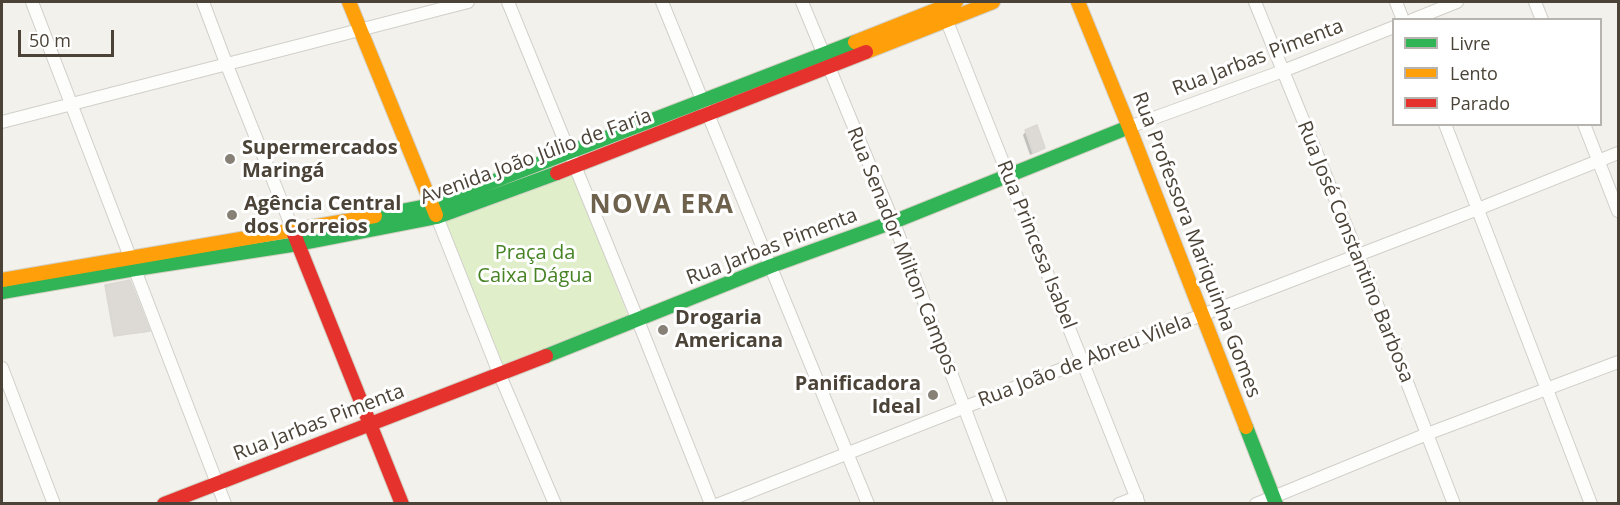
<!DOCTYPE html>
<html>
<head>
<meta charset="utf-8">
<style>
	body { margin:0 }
	#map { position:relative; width:1620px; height:505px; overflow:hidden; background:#f3f1ec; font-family:"Open Sans",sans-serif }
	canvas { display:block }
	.frame { position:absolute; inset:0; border:3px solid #4b4337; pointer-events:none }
	.legend { position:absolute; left:1392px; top:18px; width:210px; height:108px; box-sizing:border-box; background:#fff; border:2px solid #b7b4af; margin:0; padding:8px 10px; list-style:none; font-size:18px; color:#4b4337 }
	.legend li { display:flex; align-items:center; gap:12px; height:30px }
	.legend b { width:30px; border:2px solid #b7b4af }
	.scale { position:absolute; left:18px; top:30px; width:96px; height:27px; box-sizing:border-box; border:3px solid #4b4337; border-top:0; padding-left:8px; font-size:18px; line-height:21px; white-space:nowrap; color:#4b4337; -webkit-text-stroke:4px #fff; paint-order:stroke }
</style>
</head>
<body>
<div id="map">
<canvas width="1620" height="505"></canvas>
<div class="frame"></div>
<ul class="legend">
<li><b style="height:8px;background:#30b455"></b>Livre</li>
<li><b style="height:8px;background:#ff9f0a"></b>Lento</li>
<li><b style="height:8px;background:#e5322d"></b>Parado</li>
</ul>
<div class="scale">50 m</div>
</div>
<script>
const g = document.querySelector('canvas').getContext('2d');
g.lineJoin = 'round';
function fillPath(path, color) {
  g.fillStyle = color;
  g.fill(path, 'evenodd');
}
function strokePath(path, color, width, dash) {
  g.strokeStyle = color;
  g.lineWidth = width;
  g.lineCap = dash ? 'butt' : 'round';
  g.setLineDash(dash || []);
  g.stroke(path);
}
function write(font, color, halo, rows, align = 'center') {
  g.font = font + ' "Open Sans",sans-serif';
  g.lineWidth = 6;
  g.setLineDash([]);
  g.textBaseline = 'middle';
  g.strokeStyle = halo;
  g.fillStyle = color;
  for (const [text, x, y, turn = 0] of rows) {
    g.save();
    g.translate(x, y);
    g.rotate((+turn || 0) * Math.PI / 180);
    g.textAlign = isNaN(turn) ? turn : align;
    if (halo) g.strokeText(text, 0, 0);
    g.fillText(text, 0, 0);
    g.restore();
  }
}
fillPath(new Path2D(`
	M 572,170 L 630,321 L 502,367 L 442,218 Z`), '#e0efca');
fillPath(new Path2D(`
	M 1026,131 L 1043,147 L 1040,151 L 1030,155 L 1023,135 Z
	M 106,286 L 148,331 L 147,332 L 114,336 L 105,287 Z`), '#0003');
const building = new Path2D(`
	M 1037,125 L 1045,148 L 1033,153 L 1025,130 Z
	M 130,280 L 150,331 L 114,336 L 105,285 Z`);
fillPath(building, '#dddad5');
strokePath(building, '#dbd8d2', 1.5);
const street = new Path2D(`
	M 32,2 L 225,504
	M 203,2 L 226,63 L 293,230
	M 508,2 L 635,313 L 711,504
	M 662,2 L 868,504
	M 802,2 L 897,231 L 1001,504
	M 1255,2 L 1358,255 L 1454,504
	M 1396,2 L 1403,20
	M 1535,2 L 1542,20
	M 944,14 L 1139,504
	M 1412,20 L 1457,2
	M 2,122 L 468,2
	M 1445,124 L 1591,504
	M 1584,124 L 1618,211
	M 1129,127 L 1283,71 L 1394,27
	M 437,217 L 499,373 L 555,504
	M 2,368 L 54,504
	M 719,504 L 1082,361 L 1478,209 L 1618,153
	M 1119,504 L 1137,497
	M 1256,504 L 1427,434 L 1618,362`);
const fast = new Path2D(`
	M 375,216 L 432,205 L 855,42
	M 2,292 L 135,269 L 298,244 L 437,217 L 557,173
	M 546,356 L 771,266 L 893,222 L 1129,127
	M 1246,427 L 1276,504`);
const slow = new Path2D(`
	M 349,2 L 436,215
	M 1078,2 L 1129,127 L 1246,427
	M 855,42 L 956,2
	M 866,52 L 993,2
	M 2,280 L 375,216`);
const jam = new Path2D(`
	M 557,173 L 866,52
	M 294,234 L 402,504
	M 164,504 L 546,356`);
strokePath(street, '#d1cfc9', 14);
strokePath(fast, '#d3cfc3', 16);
strokePath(slow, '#d3cfc3', 16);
strokePath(jam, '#d3cfc3', 16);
strokePath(street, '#fdfdfc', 12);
strokePath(fast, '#30b455', 14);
strokePath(slow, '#ff9f0a', 14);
strokePath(jam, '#e5322d', 14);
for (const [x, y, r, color] of [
	[230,159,6,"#868076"],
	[232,215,6,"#868076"],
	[663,330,6,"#868076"],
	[933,395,6,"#868076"]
]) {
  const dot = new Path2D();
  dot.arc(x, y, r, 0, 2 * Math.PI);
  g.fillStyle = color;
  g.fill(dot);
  strokePath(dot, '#fff', 2);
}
write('20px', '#4b4337', '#fff', [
	["Rua Jarbas Pimenta",1258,58,-21],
	["Avenida João Júlio de Faria",536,157,-20],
	["Rua Princesa Isabel",1036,245,68],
	["Rua Professora Mariquinha Gomes",1196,245,69],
	["Rua Jarbas Pimenta",772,247,-21],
	["Rua Senador Milton Campos",902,251,68],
	["Rua José Constantino Barbosa",1355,252,68],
	["Rua João de Abreu Vilela",1085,361,-21],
	["Rua Jarbas Pimenta",319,423,-21]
]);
write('bold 20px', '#4b4337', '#fff', [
	["Supermercados",242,148],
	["Maringá",242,171],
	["Agência Central",244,204],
	["dos Correios",244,227],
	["Drogaria",675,318],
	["Americana",675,341],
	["Panificadora",921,384,"right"],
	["Ideal",921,407,"right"]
], 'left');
write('20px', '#468324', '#fff', [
	["Praça da",535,253],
	["Caixa Dágua",535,276]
]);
g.letterSpacing = '1.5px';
write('bold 26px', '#6e624d', '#fff', [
	["NOVA ERA",662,206]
]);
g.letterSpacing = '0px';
</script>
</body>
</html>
